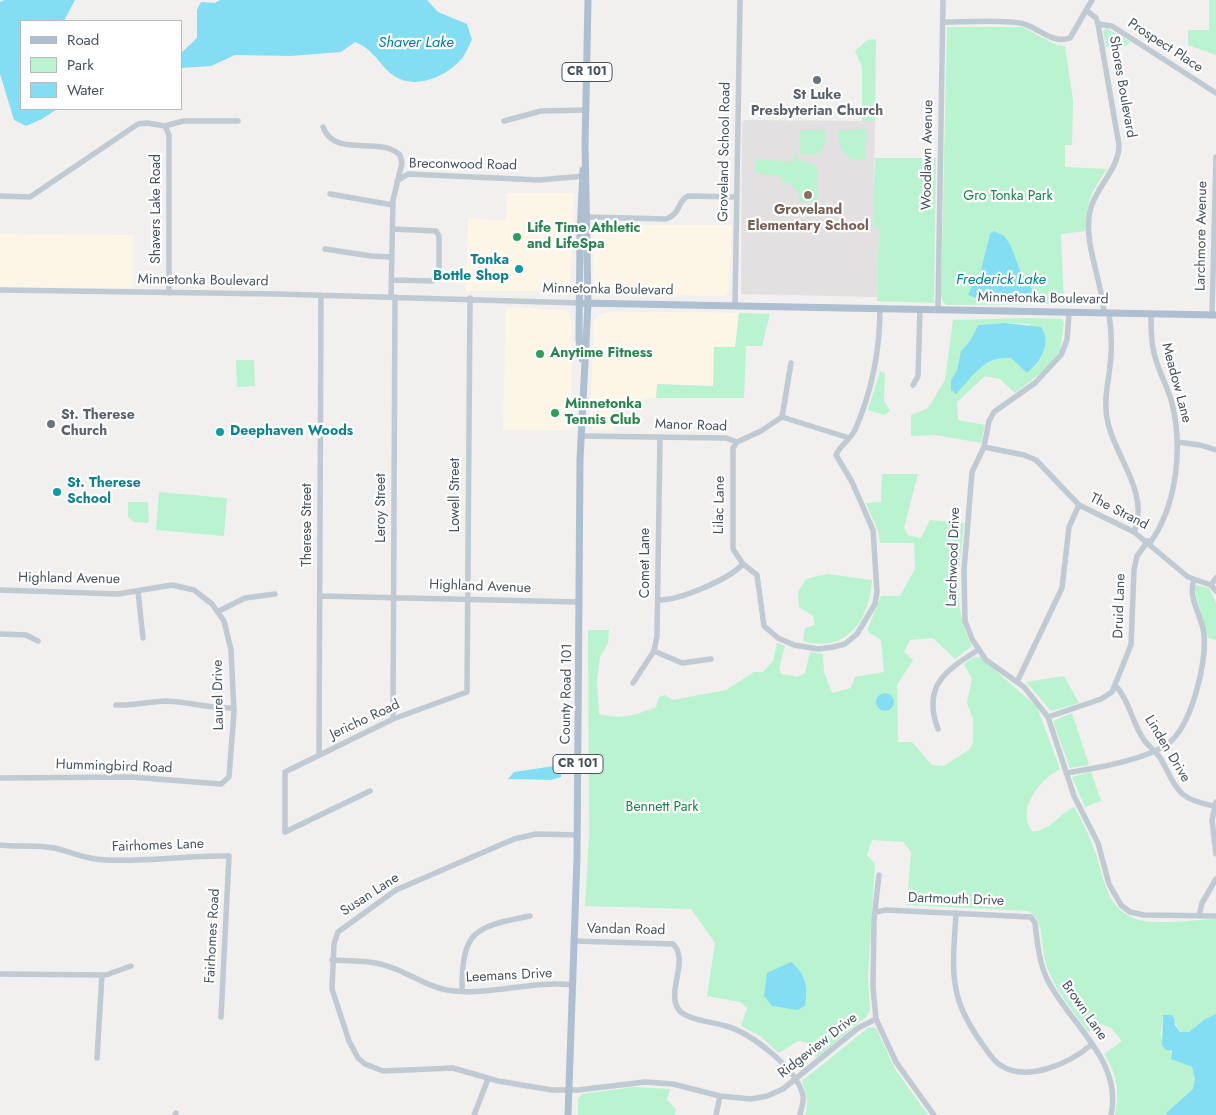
<!DOCTYPE html>
<html>
<head>
<meta charset="utf-8">
<style>
	body { margin:0 }
	#map { position:relative; width:1216px; height:1115px; overflow:hidden; background:#f2efef; font-family:Jost,sans-serif }
	canvas { display:block }
	.legend { position:absolute; left:20px; top:20px; width:162px; height:90px; box-sizing:border-box; background:#fff; border:1px solid #b5babf; margin:0; padding:6px 9px; list-style:none; font-size:15px; color:#46535e }
	.legend li { display:flex; align-items:center; gap:10px; height:25px }
	.legend b { width:25px; border:1px solid #b5babf }
</style>
</head>
<body>
<div id="map">
<canvas width="1216" height="1115"></canvas>
<ul class="legend">
<li><b style="height:6px;background:#adbfd0"></b>Road</li>
<li><b style="height:14px;background:#baf3cf"></b>Park</li>
<li><b style="height:14px;background:#84def3"></b>Water</li>
</ul>
</div>
<script>
const g = document.querySelector('canvas').getContext('2d');
g.lineJoin = 'round';
function fillPath(path, color) {
  g.fillStyle = color;
  g.fill(path, 'evenodd');
}
function strokePath(path, color, width, dash) {
  g.strokeStyle = color;
  g.lineWidth = width;
  g.lineCap = dash ? 'butt' : 'round';
  g.setLineDash(dash || []);
  g.stroke(path);
}
function write(font, color, halo, rows, align = 'center') {
  g.font = font + ' Jost,sans-serif';
  g.lineWidth = 4.5;
  g.setLineDash([]);
  g.textBaseline = 'middle';
  g.strokeStyle = halo;
  g.fillStyle = color;
  for (const [text, x, y, turn = 0] of rows) {
    g.save();
    g.translate(x, y);
    g.rotate((+turn || 0) * Math.PI / 180);
    g.textAlign = isNaN(turn) ? turn : align;
    if (halo) g.strokeText(text, 0, 0);
    g.fillText(text, 0, 0);
    g.restore();
  }
}
fillPath(new Path2D(`
	M 507,193 L 574,193 L 570,285 L 563,291 L 466,291 L 468,219 L 506,220 Z
	M 594,225 L 732,225 L 729,292 L 725,296 L 601,294 L 595,289 L 593,281 Z
	M 0,234 L 133,235 L 133,288 L 0,287 Z
	M 506,307 L 563,310 L 569,313 L 572,324 L 571,430 L 503,430 Z
	M 609,312 L 689,312 L 739,313 L 735,347 L 714,347 L 713,386 L 657,384 L 656,398 L 613,399 L 613,430 L 593,430 L 590,426 L 594,321 L 599,315 Z`), '#fdf6e7');
fillPath(new Path2D(`
	M 744,120 L 875,121 L 873,228 L 879,228 L 877,297 L 741,294 L 742,124 Z`), '#e3e0e1');
fillPath(new Path2D(`
	M 1209,0 L 1216,0 L 1216,55 L 1188,45 L 1188,30 L 1209,30 Z
	M 947,27 L 1022,27 L 1057,45 L 1065,46 L 1073,101 L 1072,145 L 1065,145 L 1065,167 L 1107,169 C 1092,191 1085,203 1086,231 L 1061,234 L 1064,304 L 947,305 L 943,302 L 941,295 Z
	M 1106,28 L 1130,42 L 1126,46 L 1106,47 L 1103,31 Z
	M 876,39 L 875,121 L 862,121 L 862,67 L 855,51 L 867,40 Z
	M 867,129 L 865,160 L 851,159 C 841,151 838,144 838,131 Z
	M 800,130 L 825,130 L 825,142 L 821,151 L 812,155 L 800,154 Z
	M 794,155 C 801,162 812,161 817,169 L 818,203 L 801,202 C 798,191 794,183 782,181 L 782,177 L 756,173 L 756,159 L 793,162 Z
	M 875,158 L 936,158 L 934,303 L 877,301 L 879,228 L 873,228 Z
	M 739,313 L 770,314 L 762,346 L 746,346 L 744,398 L 656,398 L 657,384 L 713,386 L 714,347 L 735,347 Z
	M 1027,318 L 1062,319 L 1064,323 L 1060,350 L 1055,358 L 1042,372 L 1015,393 L 1000,379 L 985,376 L 957,402 L 958,420 L 985,425 L 981,443 L 936,435 L 911,436 L 911,415 L 928,408 L 945,380 L 953,320 ZM 1005,323 L 1029,324 L 1045,348 L 1040,360 L 1032,369 L 1020,367 L 1011,357 C 997,357 979,365 970,376 L 951,380 L 957,370 L 961,351 L 970,341 L 978,325 Z
	M 236,360 L 254,360 L 255,386 L 237,387 Z
	M 880,371 L 885,373 L 884,401 L 890,411 L 884,415 L 868,410 Z
	M 882,474 L 918,474 L 904,528 L 908,535 L 921,538 L 930,520 L 964,523 C 960,567 951,606 972,646 L 955,659 L 933,638 L 910,640 L 904,652 L 913,660 L 897,685 L 898,742 L 912,742 L 932,765 L 944,766 L 970,749 L 973,742 L 973,719 L 967,703 L 972,679 L 964,664 L 972,658 L 980,657 L 1037,707 L 1060,769 C 1039,780 1015,810 1033,832 C 1052,829 1058,815 1074,807 C 1082,821 1089,834 1094,849 C 1105,878 1105,913 1143,921 C 1162,924 1195,920 1216,919 L 1216,1014 L 1205,1019 L 1189,1032 L 1180,1032 L 1171,1015 L 1163,1015 C 1163,1021 1160,1031 1161,1036 C 1163,1050 1181,1061 1192,1067 L 1195,1079 L 1193,1089 L 1167,1112 L 1166,1115 L 1115,1115 C 1120,1091 1117,1074 1104,1054 L 1122,1041 L 1111,1028 L 1100,1024 L 1088,1032 C 1072,1009 1051,986 1045,959 C 1040,941 1045,920 1028,911 L 907,905 L 911,852 L 903,842 L 872,840 L 867,855 L 875,864 L 868,976 L 870,1010 L 867,1016 L 816,1058 L 806,1042 L 798,1041 L 779,1053 L 760,1036 L 741,1026 L 747,1008 L 740,1002 L 707,996 L 715,943 L 691,909 L 585,906 L 589,836 L 588,630 L 609,630 L 608,644 L 600,656 L 597,681 L 599,714 C 617,720 638,715 656,707 L 659,697 L 665,695 L 673,700 L 726,690 L 754,672 L 763,672 L 773,661 L 777,643 L 785,646 L 779,669 L 781,674 L 798,677 L 805,673 L 810,652 L 823,654 L 824,672 L 832,693 L 851,688 L 855,677 L 884,672 L 881,640 L 867,631 L 881,596 L 900,596 L 915,569 L 914,543 L 880,543 L 878,531 L 866,503 L 881,502 Z
	M 159,492 L 227,498 L 224,536 L 156,530 Z
	M 128,502 L 148,502 L 149,521 L 147,523 L 134,522 L 128,517 Z
	M 827,574 L 872,580 C 870,619 847,654 803,641 L 805,628 L 815,625 L 813,616 L 799,607 L 798,592 L 806,579 Z
	M 1197,585 L 1209,588 L 1216,603 L 1216,640 L 1208,638 L 1196,597 L 1195,586 Z
	M 1064,676 L 1079,703 L 1051,711 L 1026,682 Z
	M 1072,713 L 1089,765 L 1070,768 L 1053,721 Z
	M 1091,772 L 1101,801 L 1085,807 L 1072,777 Z
	M 869,1027 L 876,1028 L 895,1069 L 928,1115 L 806,1115 L 807,1098 L 802,1081 Z
	M 633,1087 L 670,1089 L 667,1100 L 676,1109 L 675,1115 L 578,1115 L 578,1099 L 582,1094 Z`), '#baf3cf');
fillPath(new Path2D(`
	M 4,0 L 75,0 L 64,21 L 21,21 L 21,109 L 57,109 L 42,119 L 26,126 L 14,120 L 0,74 L 0,2 Z
	M 220,0 L 427,0 L 438,12 L 467,24 L 472,40 C 469,45 466,52 463,57 C 449,75 418,90 396,77 C 380,68 377,51 355,42 L 341,52 L 290,56 L 235,55 L 211,66 L 181,68 L 181,53 L 197,38 L 197,10 L 201,2 L 215,3 Z
	M 994,231 L 1004,236 L 1010,244 L 1020,270 L 1032,289 L 1033,299 L 1029,301 L 987,302 L 968,295 L 973,283 L 980,274 L 990,234 Z
	M 1005,323 L 1041,327 C 1052,344 1041,362 1027,373 L 1011,358 C 983,356 973,377 956,394 L 951,390 L 951,380 L 957,370 L 961,351 L 970,341 L 978,325 Z
	M876 702a9 9 0 1 1 18 0a9 9 0 1 1-18 0Z
	M 554,766 L 562,769 L 561,777 L 551,780 L 508,779 L 514,772 Z
	M 791,962 C 806,974 808,987 805,1006 L 797,1010 L 772,1006 L 764,996 L 767,973 Z
	M 1216,1014 L 1216,1115 L 1166,1115 L 1167,1112 L 1193,1089 L 1195,1079 L 1192,1067 L 1171,1059 L 1172,1051 L 1166,1050 L 1162,1045 L 1163,1015 L 1171,1015 L 1174,1018 L 1175,1025 L 1180,1032 L 1189,1032 L 1205,1019 Z`), '#84def3');
strokePath(new Path2D(`
	M 1087,11 L 1096,18 L 1098,24 L 1119,145 C 1119,170 1095,187 1090,211 C 1083,242 1102,281 1104,313
	M 943,22 C 961,22 1010,19 1024,24 C 1041,29 1052,44 1070,38 L 1092,0
	M 1098,24 L 1112,26 L 1216,93
	M 504,121 L 541,111 L 585,110
	M 165,126 L 169,135 L 169,293
	M 323,127 C 335,159 379,135 400,155 L 402,163 L 393,200 L 391,297
	M 397,181 L 408,174 L 539,180 L 585,176
	M 330,194 L 393,205
	M 0,196 L 30,197 L 138,124 L 147,123 L 165,126 L 183,121 L 238,121
	M 588,217 L 666,219 C 681,214 677,201 688,196 L 737,197
	M 325,249 L 371,256 L 392,257
	M 392,280 L 432,281 L 439,274 L 439,236 L 436,231 L 393,229
	M 0,290 L 278,294 L 580,303
	M 735,305 L 740,0
	M 938,309 L 943,0
	M 1069,313 L 1067,340 L 1061,355 L 1035,383 L 994,412 L 989,421 L 984,447 L 972,472 L 964,570 L 965,621 L 972,639 L 986,660 L 1024,687 L 1048,717 L 1074,796 L 1098,843 L 1109,884 L 1121,905 L 1130,912 L 1144,915 L 1216,916
	M 1109,313 C 1111,327 1112,341 1111,355 C 1110,379 1102,399 1108,423 C 1116,458 1150,494 1134,532
	M 1212,315 L 1216,157
	M 913,385 L 918,376 L 920,309
	M 782,417 L 791,363
	M 581,436 L 726,438 L 737,442 L 761,431 L 782,417 L 849,438
	M 737,442 L 733,448 L 733,549 L 743,564 L 757,575 L 764,626 L 778,638 L 794,645 L 818,649 L 833,647 L 845,644 L 857,634 L 875,604 L 877,592 L 873,530 L 852,482 L 836,455 C 840,445 851,439 855,430 C 872,391 880,351 880,308
	M 1177,442 L 1200,445 L 1216,450
	M 984,447 L 1024,455 L 1036,460 L 1079,505 L 1134,532 L 1188,577 L 1211,585 L 1216,591
	M 1150,543 C 1177,505 1183,448 1172,403 C 1168,388 1160,374 1156,360 C 1151,345 1151,329 1151,314
	M 1211,585 L 1216,578
	M 0,590 L 118,594 L 172,585 L 194,590 L 212,604 L 224,621 L 231,650 L 234,712 L 229,777 L 221,784 L 131,777 L 0,778
	M 138,591 L 143,638
	M 320,596 L 579,602
	M 659,600 C 680,600 728,580 743,564
	M 219,611 L 245,598 L 275,594
	M 0,634 L 26,635 L 38,641
	M 654,651 L 682,663 L 711,659
	M 1017,682 L 1062,588 L 1069,527 L 1079,505
	M 633,683 L 654,651 L 657,636 L 660,437
	M 1115,685 C 1130,701 1132,723 1144,740 C 1150,748 1158,753 1162,761 C 1178,791 1178,799 1214,806
	M 116,705 C 134,706 150,701 167,701 C 190,702 211,709 234,708
	M 1048,717 L 1101,699 L 1112,692 L 1131,645 L 1134,570 L 1137,556 L 1148,541
	M 393,719 L 395,297
	M 938,729 C 922,686 945,671 978,650
	M 319,755 L 321,295
	M 1066,773 C 1096,768 1141,761 1166,745 C 1191,729 1207,663 1204,635 C 1203,617 1187,599 1194,580
	M 370,791 L 285,832 L 285,772 L 393,719 L 467,692 L 470,298
	M 1216,802 L 1212,820 L 1216,854
	M 577,835 L 536,834 L 514,839 L 396,890 L 338,932 L 334,944 L 332,989 L 349,1041 L 358,1058 L 365,1064 L 383,1071 L 453,1068 L 498,1081 L 552,1090 L 578,1090 L 645,1082 L 673,1084 L 720,1096 L 751,1099 L 767,1096 L 783,1089 L 858,1028 L 876,1019
	M 0,845 C 18,847 36,845 54,848 C 72,852 87,860 106,860 C 147,862 188,855 229,856 L 221,1017
	M 879,875 L 874,920 L 873,987 L 876,1019 L 896,1062 L 934,1115
	M 876,912 L 886,910 L 1031,917 L 1035,923 C 1037,941 1039,962 1047,979 C 1070,1025 1123,1060 1111,1115
	M 956,913 C 955,938 951,965 956,989 C 959,1007 968,1023 978,1038 C 984,1046 991,1059 1000,1065 C 1027,1083 1070,1063 1091,1045
	M 1199,916 L 1202,903 L 1216,879
	M 574,941 L 673,944 C 691,961 662,997 682,1013 C 693,1021 713,1022 726,1026 C 751,1033 798,1069 803,1096 C 804,1102 801,1109 800,1115
	M 332,960 C 352,961 374,960 393,968 C 414,976 431,989 454,991 C 494,995 533,980 573,985
	M 0,974 L 106,975 L 131,966
	M 462,991 C 462,930 474,927 530,916
	M 97,1058 L 102,975
	M 175,1115 L 176,1113
	M 474,1115 L 488,1079
	M 716,1115 L 720,1096`), '#bfcad2', 5.5);
strokePath(new Path2D(`
	M 585,147 L 588,0
	M 580,303 L 1216,315
	M 582,359 L 579,340 L 580,233 L 583,170
	M 568,1115 L 577,858 L 580,460 L 588,303 L 585,143`), '#adbfd0', 7);
for (const [x, y, r, color] of [
	[817,80,5,"#6b7280"],
	[808,195,5,"#8d6e63"],
	[517,237,5,"#2e9e5b"],
	[519,269,5,"#0f9aa8"],
	[540,354,5,"#2e9e5b"],
	[555,413,5,"#2e9e5b"],
	[51,424,5,"#6b7280"],
	[220,432,5,"#0f9aa8"],
	[57,492,5,"#0f9aa8"]
]) {
  const dot = new Path2D();
  dot.arc(x, y, r, 0, 2 * Math.PI);
  g.fillStyle = color;
  g.fill(dot);
  strokePath(dot, '#fff', 2);
}
for (const [x, y, w] of [
	[587,72,50],
	[578,764,50]
]) {
  const box = new Path2D();
  box.roundRect(x - w / 2, y - 9.5, w, 19, 4);
  g.fillStyle = '#fff';
  g.fill(box);
  strokePath(box, '#46535e', 1);
}
write('bold 12px', '#46535e', null, [
	["CR 101",587,72],
	["CR 101",578,764]
]);
write('14px', '#46535e', '#fff', [
	["Prospect Place",1165,46,33],
	["Shores Boulevard",1122,87,80],
	["Groveland School Road",725,152,-89],
	["Woodlawn Avenue",928,155,-89],
	["Breconwood Road",463,165,1],
	["Shavers Lake Road",157,209,-90],
	["Larchmore Avenue",1202,236,-89],
	["Minnetonka Boulevard",203,281,1],
	["Minnetonka Boulevard",608,290,1],
	["Minnetonka Boulevard",1043,299,1],
	["Meadow Lane",1176,383,75],
	["Manor Road",691,426,2],
	["Lowell Street",456,495,-90],
	["Lilac Lane",720,505,-89],
	["Leroy Street",382,508,-90],
	["The Strand",1119,512,27],
	["Therese Street",308,525,-90],
	["Larchwood Drive",954,557,-88],
	["Comet Lane",646,563,-90],
	["Highland Avenue",69,579,1],
	["Highland Avenue",480,587,2],
	["Druid Lane",1120,606,-88],
	["County Road 101",567,694,-89],
	["Laurel Drive",219,695,-91],
	["Jericho Road",365,720,-25],
	["Linden Drive",1167,749,59],
	["Hummingbird Road",114,767,2],
	["Fairhomes Lane",158,846,-2],
	["Susan Lane",370,895,-33],
	["Dartmouth Drive",956,900,2],
	["Vandan Road",626,930,1],
	["Fairhomes Road",213,936,-87],
	["Leemans Drive",509,976,-3],
	["Brown Lane",1084,1011,55],
	["Ridgeview Drive",818,1046,-38]
]);
write('bold 14px', '#5b616d', '#fff', [
	["St Luke",817,96],
	["Presbyterian Church",817,112],
	["St. Therese",61,416,"left"],
	["Church",61,432,"left"]
]);
write('14px', '#108648', '#fff', [
	["Gro Tonka Park",1008,197],
	["Bennett Park",662,808]
]);
write('bold 14px', '#785e54', '#fff', [
	["Groveland",808,211],
	["Elementary School",808,227]
]);
write('bold 14px', '#27864d', '#fff', [
	["Life Time Athletic",527,229],
	["and LifeSpa",527,245],
	["Anytime Fitness",550,354],
	["Minnetonka",565,405],
	["Tennis Club",565,421]
], 'left');
write('bold 14px', '#0d838f', '#fff', [
	["Tonka",509,261,"right"],
	["Bottle Shop",509,277,"right"],
	["Deephaven Woods",230,432],
	["St. Therese",67,484],
	["School",67,500]
], 'left');
write('italic 15px', '#03809c', '#fff', [
	["Shaver Lake",416,43],
	["Frederick Lake",1001,280]
]);
</script>
</body>
</html>
